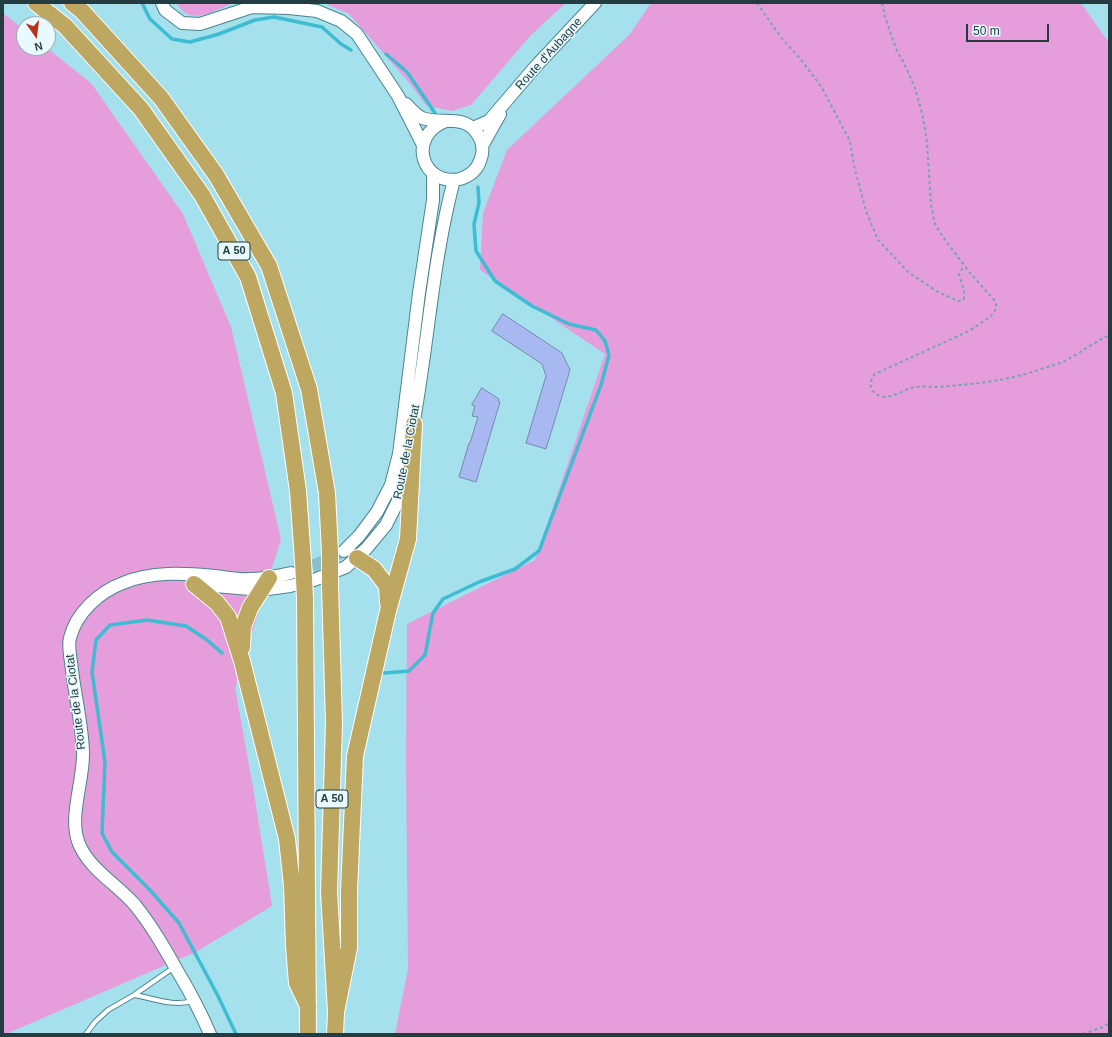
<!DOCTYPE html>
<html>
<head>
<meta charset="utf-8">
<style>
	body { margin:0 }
	#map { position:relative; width:1112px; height:1037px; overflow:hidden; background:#a4e1ed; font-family:Helvetica,sans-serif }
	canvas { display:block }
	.frame { position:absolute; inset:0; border:4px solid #233c41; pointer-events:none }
	.north { position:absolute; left:16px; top:16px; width:40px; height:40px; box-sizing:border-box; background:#e8fafd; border:1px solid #99aeb2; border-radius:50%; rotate:166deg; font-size:11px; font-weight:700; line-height:16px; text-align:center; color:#233c41 }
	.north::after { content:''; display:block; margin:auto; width:14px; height:18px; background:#bc301b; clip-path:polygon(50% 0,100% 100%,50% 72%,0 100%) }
	.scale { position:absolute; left:966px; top:24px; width:83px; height:18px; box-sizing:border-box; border:2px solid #233c41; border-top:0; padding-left:5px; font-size:12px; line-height:14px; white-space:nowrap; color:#233c41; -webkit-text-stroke:3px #e8fafd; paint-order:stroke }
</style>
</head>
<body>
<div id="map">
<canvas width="1112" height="1037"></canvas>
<div class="frame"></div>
<div class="north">N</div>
<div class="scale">50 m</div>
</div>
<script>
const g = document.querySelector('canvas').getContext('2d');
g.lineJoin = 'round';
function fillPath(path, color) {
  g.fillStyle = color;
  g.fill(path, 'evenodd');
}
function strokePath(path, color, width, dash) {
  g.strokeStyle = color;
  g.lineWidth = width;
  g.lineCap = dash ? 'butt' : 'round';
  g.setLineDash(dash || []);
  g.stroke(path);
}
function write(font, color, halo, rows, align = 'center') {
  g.font = font + ' Helvetica,sans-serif';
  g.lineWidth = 3;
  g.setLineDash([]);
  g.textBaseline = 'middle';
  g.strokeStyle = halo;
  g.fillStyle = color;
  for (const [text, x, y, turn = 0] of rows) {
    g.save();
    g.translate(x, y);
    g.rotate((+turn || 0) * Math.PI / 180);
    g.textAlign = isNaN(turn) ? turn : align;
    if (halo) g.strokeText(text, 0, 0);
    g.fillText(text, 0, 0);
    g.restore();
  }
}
fillPath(new Path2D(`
	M 177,3 L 233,3 C 215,10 189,28 177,3 Z
	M 324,3 L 566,3 L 531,35 L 471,105 L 452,111 L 427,106 L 407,80 L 349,14 Z
	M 651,3 L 1081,3 L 1109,43 L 1109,1034 L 395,1034 L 408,969 L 406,762 L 407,624 L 535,560 L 605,354 L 480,270 L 483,213 L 507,150 L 630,34 Z
	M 3,13 L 24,30 L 24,48 L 47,48 L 91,83 L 183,214 L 231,327 L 281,539 L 235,688 L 253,787 L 272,906 L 196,952 L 6,1034 L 3,1034 Z`), '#e69ddc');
strokePath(new Path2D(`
	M 142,3 L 150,19 L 172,39 L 190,42 L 219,34 L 255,20 L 274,17 L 322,27 L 341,44 L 351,50
	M 386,54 L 407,72 L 435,113
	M 222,653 L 207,640 L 186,626 L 147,620 L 110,625 L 96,640 L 92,672 L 105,762 L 102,833 L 112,852 L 149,889 L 179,923 L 218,996 L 236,1034
	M 384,673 L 409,671 L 425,655 L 433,613 L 443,599 L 479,582 L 515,569 L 539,551 L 601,385 L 609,355 L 605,341 L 596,330 L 569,324 L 532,306 L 495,281 L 476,251 L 474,224 L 479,203 L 478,187`), '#3dbcd2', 3.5);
const building = new Path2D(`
	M 503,314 L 562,353 L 570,370 L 546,449 L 526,443 L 546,376 L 542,364 L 492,331 Z
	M 482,388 L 499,399 L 498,401 L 500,402 L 476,482 L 459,477 L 469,443 L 470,443 L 478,417 L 472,416 L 475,406 L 472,405 Z`);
fillPath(building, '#a8b9f2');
strokePath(building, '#7a86af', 1);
strokePath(new Path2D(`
	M 295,571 L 313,566 L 344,551`), '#8ac0cb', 12, [12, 6]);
const lane = new Path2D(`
	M 134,995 C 153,998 173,1007 192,1001
	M 86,1034 L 95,1022 L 108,1010 L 134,995 L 173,968`);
const secondary = new Path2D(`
	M 162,3 L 165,10 L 182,23 L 200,24 L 252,7 L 289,8 L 317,11 L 341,21 L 357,34 L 398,96 L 423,145
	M 406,104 C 411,109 416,115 422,118 C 441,125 463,114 476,132 C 483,141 484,152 480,161 C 477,170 469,176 460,179 C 422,187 406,136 446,121
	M 473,128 L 489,121 L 536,66 L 595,3
	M 482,146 L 500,114
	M 412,431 C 428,348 432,262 454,180
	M 344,551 L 359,536 L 377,512 L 391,485 L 399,454 L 419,293 L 433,200 L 433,173
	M 192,584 L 261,590 L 290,586 L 314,580 L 346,567 L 366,549 L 386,525 L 399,499 L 406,465
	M 210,1034 C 201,1013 190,992 178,972 C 165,949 152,926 135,905 C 118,885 90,870 79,844 C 68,817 84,781 83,752 C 82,722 74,692 71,662 C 70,655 68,645 70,638 C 76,613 99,592 123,583 C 151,571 185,573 215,576 C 226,577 238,580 250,579 C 264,579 277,576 291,573`);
const highway = new Path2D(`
	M 36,3 L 65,26 L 141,109 L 202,195 L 248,277 L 284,393 L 298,491 L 303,561
	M 72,3 L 82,11 L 161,98 L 216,175 L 269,266 L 309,389 L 327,493 L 330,553
	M 357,558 L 374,569 L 387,586 L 388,603
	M 194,584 L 217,603 L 228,617 L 242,661 L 287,839 L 292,886 L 294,946 L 297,983 L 308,1006
	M 330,586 L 334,723 L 329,892 L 336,1012 L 335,1034
	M 305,598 L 308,1034
	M 242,647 L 243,627 L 250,608 L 269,578
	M 336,1012 L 349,948 L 349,890 L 355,756 L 388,611 L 408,539 L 414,424`);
strokePath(lane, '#49848f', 6);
strokePath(secondary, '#49848f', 14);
strokePath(highway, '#fff', 18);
strokePath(new Path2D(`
	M 757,3 L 780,36 L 803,62 L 822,88 L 850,141 L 854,166 L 866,211 L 878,240 L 908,272 L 938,292 L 958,301 L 964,299 L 964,291 L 959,274 L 964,266
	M 882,3 L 885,17 L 896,49 L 904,63 L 915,88 L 923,117 L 927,143 L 931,205 L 935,224 L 943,237 L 970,273 L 996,302 L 996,309 L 991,316 L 969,331 L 875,374 C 869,382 868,391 880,396 C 891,400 904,389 915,387 C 923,386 931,387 939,387 C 974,384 1008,381 1041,369 C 1050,366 1059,364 1067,360 C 1081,352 1095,342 1109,335
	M 1083,1034 L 1103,1027 L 1109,1023`), '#74a4ad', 2, [3, 3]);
strokePath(lane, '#fff', 4);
strokePath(secondary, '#fff', 12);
strokePath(highway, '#bea760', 16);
const highwayBridge = new Path2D(`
	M 330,553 L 330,586
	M 303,561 L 305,598`);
strokePath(highwayBridge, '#fff', 18, []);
strokePath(highwayBridge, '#bea760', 16);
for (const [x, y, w] of [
	[234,251,32],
	[332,799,32]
]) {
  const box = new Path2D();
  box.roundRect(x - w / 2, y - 9, w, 18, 3);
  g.fillStyle = '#e8fafd';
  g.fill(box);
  strokePath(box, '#233c41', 1);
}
write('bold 11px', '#233c41', null, [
	["A 50",234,251],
	["A 50",332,799]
]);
write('12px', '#233c41', '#e8fafd', [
	["Route d'Aubagne",549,54,-48],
	["Route de la Ciotat",407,452,-79],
	["Route de la Ciotat",76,702,-97]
]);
</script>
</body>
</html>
